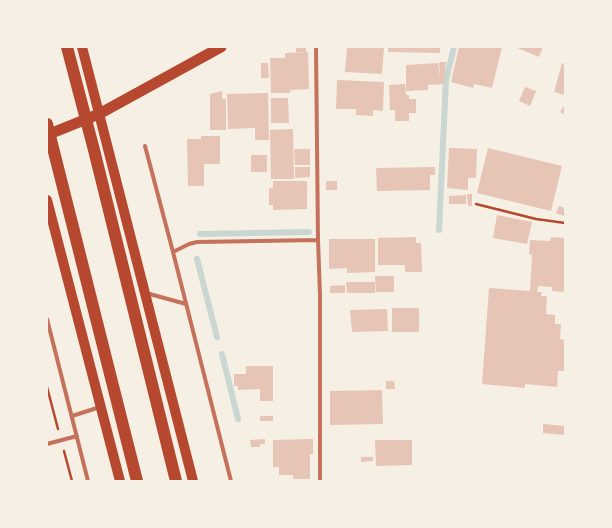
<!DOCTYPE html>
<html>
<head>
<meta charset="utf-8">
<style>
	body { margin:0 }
	#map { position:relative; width:612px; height:528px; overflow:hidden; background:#f6efe4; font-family:"Asap Condensed",sans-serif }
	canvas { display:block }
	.frame { position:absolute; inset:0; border:48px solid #f6efe4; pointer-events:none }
</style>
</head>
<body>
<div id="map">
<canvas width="612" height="528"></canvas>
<div class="frame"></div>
</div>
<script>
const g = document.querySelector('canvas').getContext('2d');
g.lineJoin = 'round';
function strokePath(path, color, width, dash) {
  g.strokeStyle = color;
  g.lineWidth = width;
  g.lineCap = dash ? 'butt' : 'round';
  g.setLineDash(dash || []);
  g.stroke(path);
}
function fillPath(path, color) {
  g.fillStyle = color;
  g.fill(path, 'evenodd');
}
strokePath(new Path2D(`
	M 439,230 L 446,80 L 454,47
	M 200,234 L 309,232
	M 197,259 L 217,337
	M 222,354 L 238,419`), '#c9d6d2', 6);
fillPath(new Path2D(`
	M 296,47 L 306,47 L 306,52 L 296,52 Z
	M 347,47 L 384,47 L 382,74 L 345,72 Z
	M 388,47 L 440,47 L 440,53 L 388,52 Z
	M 459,47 L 502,47 L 492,88 L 474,84 L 473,88 L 451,82 Z
	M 515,47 L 543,47 L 539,57 Z
	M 308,52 L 309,89 L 290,90 L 290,93 L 271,93 L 270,58 L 285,58 L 285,53 Z
	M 439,62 L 446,62 L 444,84 L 428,85 L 428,90 L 406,91 L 406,65 L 438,63 L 440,79 Z
	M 261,63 L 268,63 L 269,78 L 261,78 Z
	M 562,63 L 565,64 L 565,95 L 554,92 Z
	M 337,80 L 384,82 L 383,111 L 373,110 L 373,116 L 356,115 L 356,109 L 336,109 Z
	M 405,84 L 406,95 L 409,95 L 409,99 L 416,99 L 416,113 L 409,113 L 409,121 L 395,121 L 395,110 L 390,110 L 389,85 Z
	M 525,87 L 536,91 L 530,106 L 519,101 Z
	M 222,91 L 222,99 L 226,99 L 226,130 L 210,130 L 210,94 Z
	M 268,93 L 269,140 L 255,140 L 255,128 L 228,129 L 227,94 Z
	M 271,98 L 288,98 L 289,123 L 271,123 Z
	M 564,106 L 565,107 L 565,115 L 560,112 Z
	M 293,129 L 294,179 L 271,179 L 270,130 Z
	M 201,136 L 220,136 L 220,164 L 204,164 L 204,186 L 188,186 L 187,139 L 201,139 Z
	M 449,148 L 477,149 L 476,178 L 468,178 L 468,190 L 447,188 Z
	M 488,148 L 562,166 L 551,211 L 477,193 Z
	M 294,149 L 310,149 L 310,165 L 295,165 Z
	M 251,155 L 267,155 L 267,172 L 251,172 Z
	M 295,167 L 310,167 L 310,177 L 295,178 Z
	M 435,167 L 435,175 L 430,175 L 430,190 L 377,191 L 376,168 Z
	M 273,181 L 307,181 L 307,209 L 273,210 L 273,205 L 269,205 L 269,188 L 273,188 Z
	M 326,181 L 337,181 L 337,190 L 326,190 Z
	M 467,194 L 472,194 L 472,206 L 468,206 Z
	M 466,195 L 466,204 L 449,204 L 449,196 Z
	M 559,206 L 565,208 L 564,216 L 556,213 Z
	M 497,215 L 532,222 L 527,244 L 493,238 Z
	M 416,237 L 416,243 L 421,243 L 422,272 L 405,272 L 405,265 L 378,265 L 378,238 Z
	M 551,237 L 565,238 L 565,292 L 552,291 L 552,287 L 538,286 L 537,292 L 542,292 L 541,296 L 547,296 L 546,314 L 555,315 L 555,324 L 561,324 L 560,339 L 565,340 L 565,371 L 558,371 L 557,387 L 525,384 L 525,388 L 482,384 L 489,288 L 530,291 L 532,255 L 529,254 L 530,240 L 550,241 Z
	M 329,239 L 375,239 L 375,272 L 347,273 L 347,268 L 329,269 Z
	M 375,276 L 394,276 L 394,292 L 376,292 Z
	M 346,282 L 375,282 L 375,293 L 347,293 Z
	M 345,285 L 345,293 L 330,293 L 330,286 Z
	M 392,308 L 419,308 L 419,332 L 392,332 Z
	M 387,309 L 388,331 L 352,332 L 350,310 Z
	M 246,366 L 273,366 L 273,401 L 260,401 L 260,389 L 238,390 L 238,386 L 234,386 L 234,374 L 246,374 Z
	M 386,381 L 394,381 L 395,389 L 386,389 Z
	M 382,390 L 383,424 L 330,425 L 330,391 Z
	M 260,416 L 273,416 L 273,421 L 260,421 Z
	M 543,424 L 565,426 L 565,435 L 543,433 Z
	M 265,439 L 265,444 L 260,444 L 260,447 L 251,447 L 250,440 Z
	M 313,439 L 313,454 L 310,454 L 310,479 L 293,479 L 293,475 L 279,475 L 279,467 L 273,467 L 273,440 Z
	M 375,440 L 412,440 L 412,465 L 376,466 Z
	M 361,457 L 373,457 L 373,461 L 361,462 Z`), '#e6c5b7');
strokePath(new Path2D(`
	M 476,204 L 536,219 L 565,223
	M 47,387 L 58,429
	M 64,451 L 72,481`), '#b5482f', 2.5);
strokePath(new Path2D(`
	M 316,47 L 318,240 L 320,295 L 320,481
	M 145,146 L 173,252 L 231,481
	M 173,252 L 189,244 L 197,242 L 318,240
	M 146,293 L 186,304
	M 47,319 L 88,481
	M 72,416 L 100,407
	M 47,444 L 77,436`), '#c5725c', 4);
strokePath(new Path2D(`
	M 82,47 L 193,481
	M 47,200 L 120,481`), '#b5482f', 10);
strokePath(new Path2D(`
	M 47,135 L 99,114 L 221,47`), '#b5482f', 11);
strokePath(new Path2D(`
	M 67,47 L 94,150 L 176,481
	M 47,124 L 137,481`), '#b5482f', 12);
</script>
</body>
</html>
